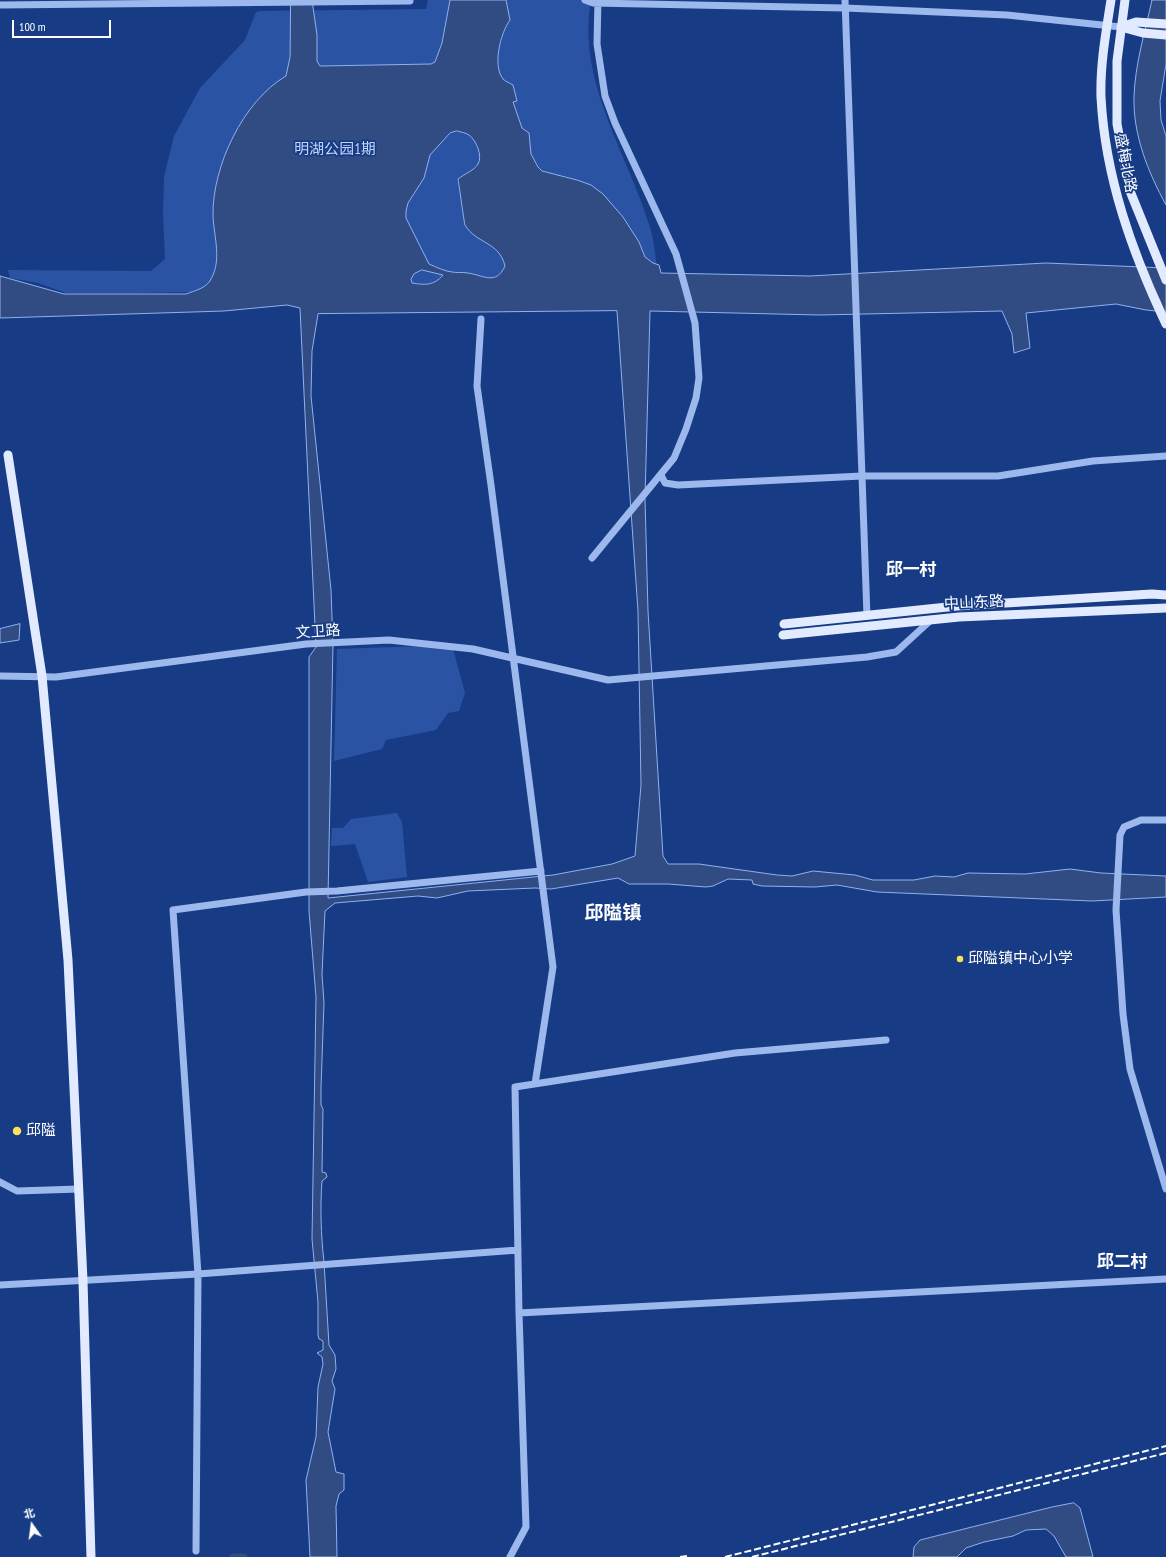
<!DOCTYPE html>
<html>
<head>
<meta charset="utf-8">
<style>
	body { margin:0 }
	#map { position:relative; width:1166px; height:1557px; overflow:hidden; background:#173c85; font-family:"PT Sans Narrow","Noto Sans SC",sans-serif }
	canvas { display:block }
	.north { position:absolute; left:12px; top:1505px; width:40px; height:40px; -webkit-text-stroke:3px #173c85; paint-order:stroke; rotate:346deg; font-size:11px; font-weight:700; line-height:16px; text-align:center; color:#fff }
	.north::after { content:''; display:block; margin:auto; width:14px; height:18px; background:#fff; clip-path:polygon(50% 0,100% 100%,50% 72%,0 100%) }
	.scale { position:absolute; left:12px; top:20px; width:99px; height:18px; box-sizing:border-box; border:2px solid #fff; border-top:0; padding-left:5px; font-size:12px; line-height:14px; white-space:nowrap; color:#fff; -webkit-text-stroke:3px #173c85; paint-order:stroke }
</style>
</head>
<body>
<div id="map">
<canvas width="1166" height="1557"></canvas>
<div class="north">北</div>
<div class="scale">100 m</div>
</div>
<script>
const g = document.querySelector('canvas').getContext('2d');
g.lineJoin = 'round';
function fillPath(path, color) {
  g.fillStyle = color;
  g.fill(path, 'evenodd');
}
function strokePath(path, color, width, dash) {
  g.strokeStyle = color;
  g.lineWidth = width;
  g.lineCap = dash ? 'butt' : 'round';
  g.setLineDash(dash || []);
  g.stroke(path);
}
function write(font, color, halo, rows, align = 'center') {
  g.font = font + ' "PT Sans Narrow","Noto Sans SC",sans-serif';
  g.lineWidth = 3.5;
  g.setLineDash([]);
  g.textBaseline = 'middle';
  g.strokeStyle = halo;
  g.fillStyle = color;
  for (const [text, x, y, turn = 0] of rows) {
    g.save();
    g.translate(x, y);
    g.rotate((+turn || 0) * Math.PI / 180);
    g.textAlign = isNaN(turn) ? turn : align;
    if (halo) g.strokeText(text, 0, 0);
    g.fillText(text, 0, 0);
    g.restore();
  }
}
fillPath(new Path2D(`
	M 428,0 L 591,0 C 576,82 629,155 651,230 C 654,242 655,255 657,267 L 427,288 L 139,293 L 66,293 L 38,283 L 10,278 L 8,270 L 151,271 L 165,259 L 163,214 L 164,177 L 174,136 L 200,88 L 245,40 L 256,12 L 260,11 L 426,9 Z
	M 452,645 L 465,693 L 459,711 L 448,713 L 436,730 L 386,740 L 382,749 L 334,761 L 337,649 Z
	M 397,813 L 402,822 L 407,877 L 368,882 L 355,844 L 331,846 L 332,828 L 343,828 L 351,819 Z`), '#2a53a4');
const water = new Path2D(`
	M 291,0 L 312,0 L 317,35 L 317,61 L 320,66 L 431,64 L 435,62 L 442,43 L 450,0 L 506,0 L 510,20 C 501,32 492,65 503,79 C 506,82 510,83 513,85 L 517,101 L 513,102 L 522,128 L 529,133 L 531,154 L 538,167 L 542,171 L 577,180 L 591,185 L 603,194 L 623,217 L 639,242 L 645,257 L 653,263 L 659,265 L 661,273 L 810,276 L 1046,263 L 1166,268 L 1166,312 L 1146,310 L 1116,304 L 1026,313 L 1030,348 L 1014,353 L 1012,334 L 1002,311 L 819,315 L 650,311 L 645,499 L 648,611 L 663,856 L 668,864 L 699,864 L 777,875 L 792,876 L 813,871 L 855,875 L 873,880 L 914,880 L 935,876 L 954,877 L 968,873 L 1025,874 L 1070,869 L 1101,873 L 1166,876 L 1166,897 L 1092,901 L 877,892 L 837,885 L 815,887 L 762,886 L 753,884 L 752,880 L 728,879 L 713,886 L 706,887 L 668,884 L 629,884 L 618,878 L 551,889 L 535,888 L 468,891 L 437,898 L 418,896 L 335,903 L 325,911 L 322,974 L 324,1003 L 321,1088 L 321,1105 L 323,1109 L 322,1172 L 326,1173 L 327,1177 L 322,1181 C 320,1208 321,1235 324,1262 L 329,1345 L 335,1355 L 336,1369 L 332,1381 L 335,1389 L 328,1432 L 336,1472 L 344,1474 L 344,1490 L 339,1494 L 336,1506 L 337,1557 L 310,1557 L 306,1480 L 316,1437 L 318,1387 L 323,1364 L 322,1357 L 317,1353 L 323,1350 L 323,1341 L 319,1339 L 318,1335 L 318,1302 L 312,1239 L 316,997 L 309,911 L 309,657 L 316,647 L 300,308 L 287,305 L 224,311 L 0,318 L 0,276 L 64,294 L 186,294 C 194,291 207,288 211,279 C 222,260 214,237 213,216 C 212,167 243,101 286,76 L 290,57 ZM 457,131 C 461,132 466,133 469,135 C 476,140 483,156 478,164 C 475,170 464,174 458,179 C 459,184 464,222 465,225 C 476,244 499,241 505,266 C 496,286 483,275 468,273 C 462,272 457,273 452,272 C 444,271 436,267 429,264 L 406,218 L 406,211 L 408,203 L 424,178 L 430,155 L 450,133 ZM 422,270 L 443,275 C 434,286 424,285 412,283 L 411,279 L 414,274 ZM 617,311 L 638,611 L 641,785 L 635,856 L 612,864 L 553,875 L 328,898 L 333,644 L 331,590 L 311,396 L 312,351 L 318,314 Z
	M 1152,0 L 1166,0 L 1166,64 L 1160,101 L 1161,120 L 1166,136 L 1166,205 C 1148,172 1133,135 1134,97 C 1135,64 1145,32 1152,0 Z
	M 20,624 L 19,640 L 0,643 L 0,629 Z
	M 1074,1503 L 1080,1508 L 1093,1557 L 1066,1557 L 1054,1536 L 1046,1529 L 1026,1530 L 1013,1536 L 984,1542 L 966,1548 L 957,1557 L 913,1557 L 914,1547 L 920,1540 L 1052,1507 Z`);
fillPath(water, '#314c83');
strokePath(water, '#8fb1f0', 1);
strokePath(new Path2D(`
	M 233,1557 L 244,1557`), '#314c83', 7);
strokePath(new Path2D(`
	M 585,0 L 593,3 L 845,8 L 1007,15 L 1121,27
	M 845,0 L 867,616
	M 0,5 L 410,1
	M 481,319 L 477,386 L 491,485 L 553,967 L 535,1084
	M 661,475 L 665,483 L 678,485 L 862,476 L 998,476 L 1093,461 L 1166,456
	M 592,558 L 674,458 L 686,429 L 696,398 L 699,378 L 695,323 L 676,254 L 615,123 L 605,96 L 597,44 L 598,0
	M 0,676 L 56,677 L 306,644 L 389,640 L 473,649 L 608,680 L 867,657 L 896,652 L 931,620
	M 1166,820 L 1141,820 L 1124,827 L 1120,835 L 1116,910 L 1123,1014 L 1130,1069 L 1166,1189
	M 886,1040 L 735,1053 L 515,1087 L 519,1313 L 1166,1279
	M 0,1182 L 17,1191 L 79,1189
	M 0,1285 L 198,1274 L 518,1250
	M 196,1551 L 198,1274 L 173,910 L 306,892 L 337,891 L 541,871
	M 510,1557 L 526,1527 L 519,1313`), '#9cb8ed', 7);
strokePath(new Path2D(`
	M 1111,0 C 1106,32 1100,65 1101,97 C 1105,177 1132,252 1166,324
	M 1125,0 L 1117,61 L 1117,124 L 1130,191 L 1166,280
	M 1121,27 L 1143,33 L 1166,35
	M 1121,27 L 1136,22 L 1166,24
	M 8,455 L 42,676 L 68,960 L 83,1281 L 91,1557
	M 784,624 L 957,606 L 1152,594 L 1166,595
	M 783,635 L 959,617 L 1166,608`), '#e2eaff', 9);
strokePath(new Path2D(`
	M 680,1557 L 687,1556
	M 725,1557 L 1166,1446
	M 752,1557 L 1166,1453`), '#fff', 2, [7, 3]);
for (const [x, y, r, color] of [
	[960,959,4,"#ffe158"],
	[17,1131,5,"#ffe158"]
]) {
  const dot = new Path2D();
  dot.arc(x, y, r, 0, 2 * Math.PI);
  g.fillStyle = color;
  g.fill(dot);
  strokePath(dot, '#173c85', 1.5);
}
write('15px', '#c2d5fa', '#173c85', [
	["明湖公园1期",335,150]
]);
write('15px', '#fff', '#173c85', [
	["盛梅北路",1125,163,79],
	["中山东路",974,603,-3],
	["文卫路",318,632,-4]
]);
write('15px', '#fff', '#173c85', [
	["邱隘镇中心小学",968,959],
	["邱隘",26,1131]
], 'left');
write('bold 17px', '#fff', '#173c85', [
	["邱一村",911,570],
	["邱二村",1122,1262]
]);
write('bold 19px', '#fff', '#173c85', [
	["邱隘镇",613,914]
]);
</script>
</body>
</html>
